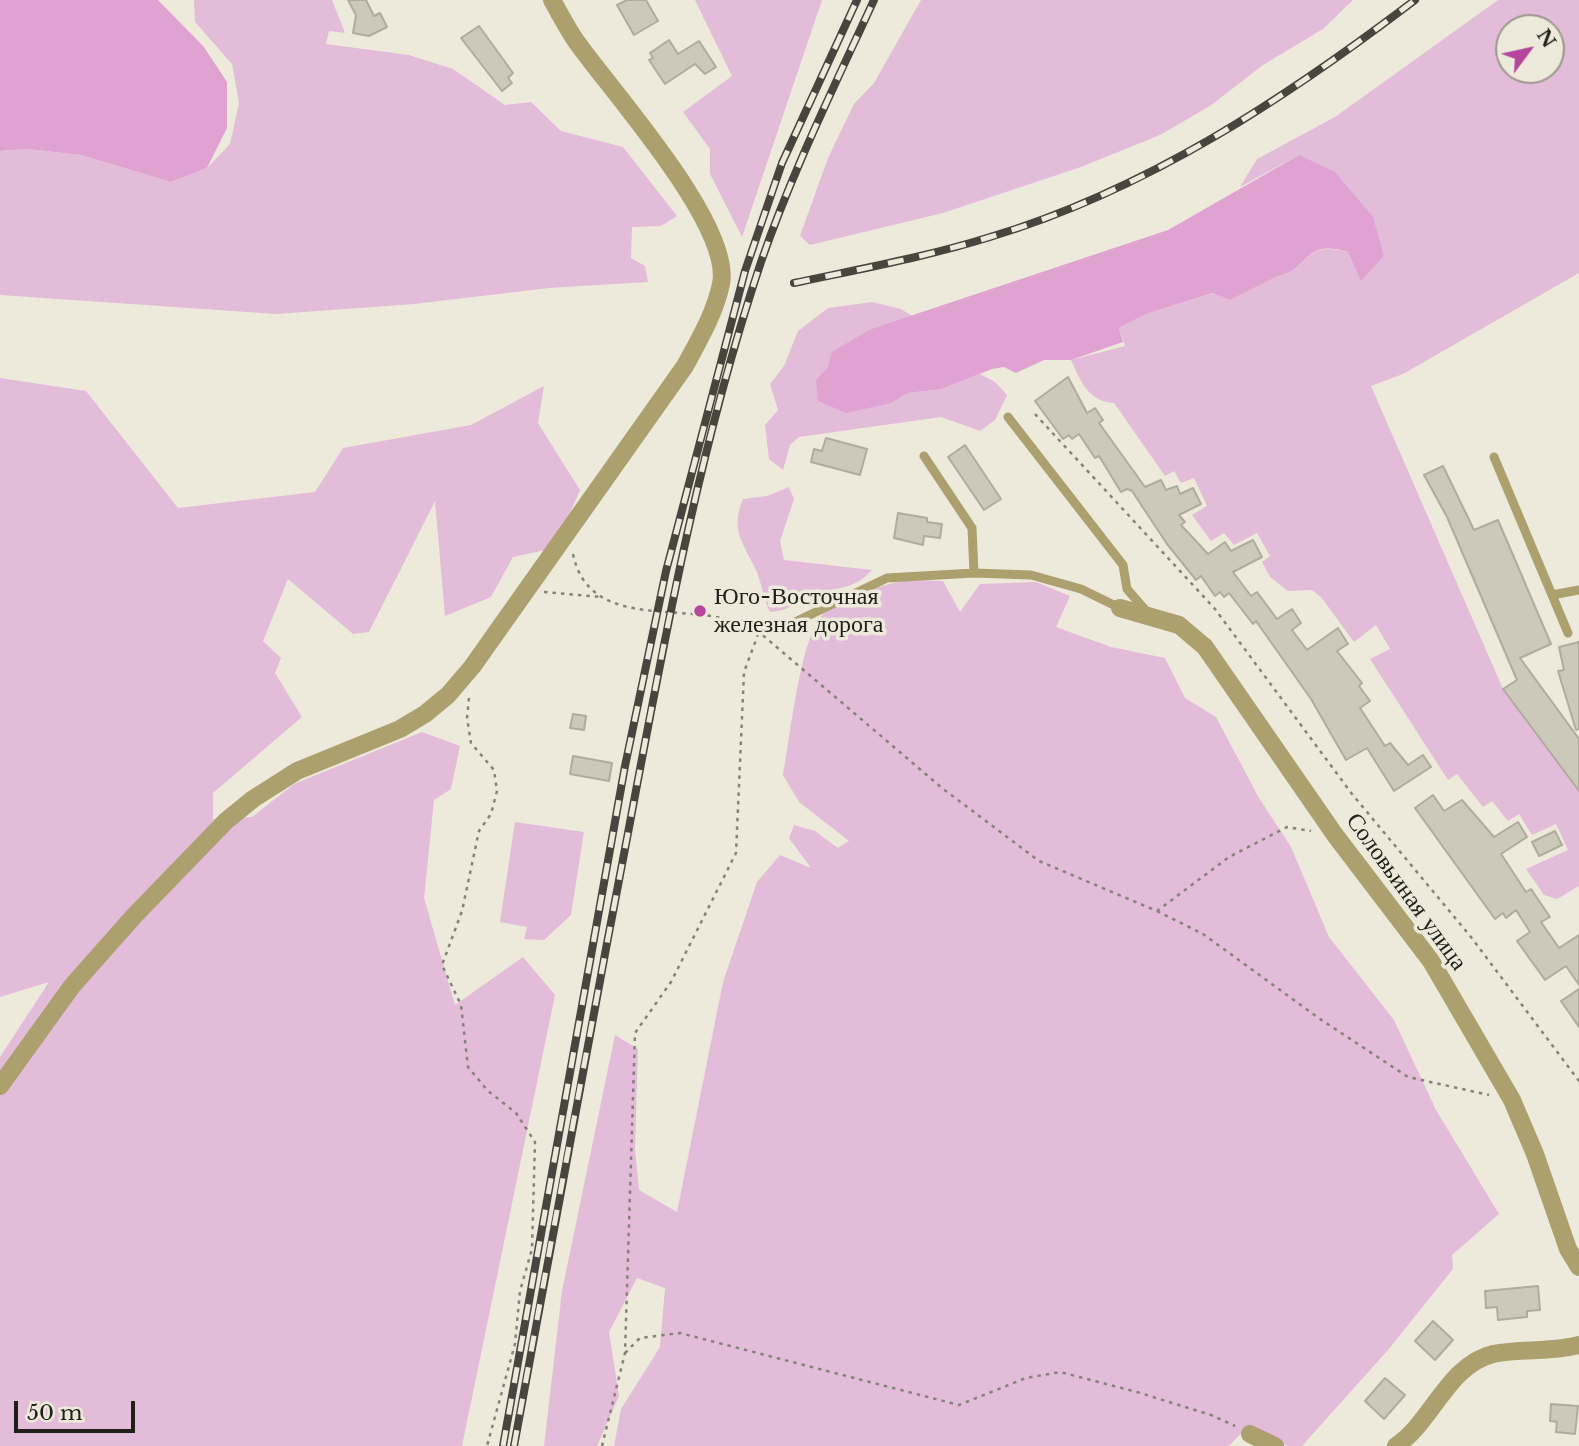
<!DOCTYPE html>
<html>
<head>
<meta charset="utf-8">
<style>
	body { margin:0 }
	#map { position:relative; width:1579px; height:1446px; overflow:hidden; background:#edeadb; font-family:"Libre Baskerville",serif }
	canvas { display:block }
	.north { position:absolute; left:1495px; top:14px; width:70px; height:70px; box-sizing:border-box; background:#edeadb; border:2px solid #9b998d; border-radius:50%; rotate:57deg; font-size:19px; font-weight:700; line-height:28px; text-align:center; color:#201f19 }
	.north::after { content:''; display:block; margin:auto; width:24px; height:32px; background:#b645a0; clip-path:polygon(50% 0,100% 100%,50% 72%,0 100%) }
	.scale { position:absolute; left:14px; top:1401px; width:121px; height:32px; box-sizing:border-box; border:4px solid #201f19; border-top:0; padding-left:9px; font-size:21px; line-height:24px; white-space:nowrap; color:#201f19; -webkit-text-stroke:5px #edeadb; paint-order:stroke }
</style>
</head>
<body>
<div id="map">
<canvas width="1579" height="1446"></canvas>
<div class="north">N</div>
<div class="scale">50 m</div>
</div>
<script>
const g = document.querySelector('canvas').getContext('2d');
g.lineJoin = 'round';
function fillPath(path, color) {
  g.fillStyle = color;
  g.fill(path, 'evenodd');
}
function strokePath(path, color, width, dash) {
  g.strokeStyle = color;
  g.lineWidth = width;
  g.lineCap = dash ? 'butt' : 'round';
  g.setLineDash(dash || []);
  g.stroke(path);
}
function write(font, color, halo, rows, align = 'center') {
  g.font = font + ' "Libre Baskerville",serif';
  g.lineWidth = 7;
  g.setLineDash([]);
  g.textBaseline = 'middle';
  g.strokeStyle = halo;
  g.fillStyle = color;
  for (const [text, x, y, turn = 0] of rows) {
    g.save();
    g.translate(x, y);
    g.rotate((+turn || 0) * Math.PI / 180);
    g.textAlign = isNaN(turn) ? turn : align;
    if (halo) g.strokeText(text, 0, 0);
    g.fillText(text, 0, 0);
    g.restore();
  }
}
fillPath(new Path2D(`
	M 194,0 L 332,0 L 345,33 L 329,31 L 326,44 L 409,55 L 453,69 L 505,105 L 531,102 L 561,131 L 623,147 L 677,216 L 661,226 L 632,227 L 631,258 L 645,266 L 648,282 L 549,288 L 414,304 L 276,314 L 0,295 L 0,151 L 28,149 L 81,155 L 171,182 L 207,168 L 230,144 L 239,103 L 232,64 L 195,22 Z
	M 695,0 L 822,0 L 742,237 L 710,174 L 710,149 L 683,112 L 732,76 Z
	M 921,0 L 1353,0 L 1323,29 L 1263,65 L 1210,106 L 1160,135 L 1081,167 L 943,213 L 810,245 L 800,236 L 828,158 L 854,104 L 874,83 Z
	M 1498,0 L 1579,0 L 1579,273 L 1403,374 L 1371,386 L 1503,689 L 1579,791 L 1579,886 L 1557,899 L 1544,895 L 1526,869 L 1568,850 L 1556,824 L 1532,835 L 1519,814 L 1508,821 L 1492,801 L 1483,807 L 1457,774 L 1448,780 L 1370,659 L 1390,649 L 1376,625 L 1354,642 L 1321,597 L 1312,590 L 1288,591 L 1270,577 L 1262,562 L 1270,556 L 1257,533 L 1234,545 L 1224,533 L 1211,541 L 1192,515 L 1207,506 L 1194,478 L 1181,483 L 1174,471 L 1165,476 L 1114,403 C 1088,401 1081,382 1071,360 L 1125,346 L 1119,328 L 1146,314 L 1214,293 L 1230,300 L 1278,276 C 1309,271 1301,239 1348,252 L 1361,280 L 1384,256 L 1299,155 L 1240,187 L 1257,159 L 1335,117 ZM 1509,28 L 1551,28 L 1551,70 L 1509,70 Z
	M 872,302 L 901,309 L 912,316 L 871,329 L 816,380 L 891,403 L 908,393 L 942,389 L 980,374 L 995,382 L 1007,395 L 995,420 L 980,431 L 941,417 L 799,437 L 790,445 L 783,470 L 769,459 L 765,425 L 778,410 L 770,384 L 784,366 L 798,331 L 828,308 Z
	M 0,378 L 86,391 L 178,508 L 315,492 L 343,448 L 471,425 L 544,386 L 538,423 L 580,490 L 555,548 L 513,557 L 491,597 L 445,616 L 435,501 L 369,632 L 353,634 L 288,579 L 263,641 L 281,658 L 275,673 L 302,717 L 213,793 L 213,819 L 252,817 L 294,784 L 422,732 L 460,746 L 451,789 L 434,800 L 424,898 L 455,1005 L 523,957 L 555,995 L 462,1446 L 0,1446 L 0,1057 L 49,982 L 0,997 Z
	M 789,487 L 794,499 L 780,541 L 784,560 L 872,570 C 852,592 835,586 811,595 C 792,602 794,610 770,612 C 763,598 762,584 756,570 C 743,543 730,529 743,499 L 767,496 Z
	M 909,580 L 943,581 L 960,612 L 980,584 L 1036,582 L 1070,596 L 1056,627 L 1111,647 L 1165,658 L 1185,698 L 1216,717 L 1259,798 L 1291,847 L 1329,937 L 1394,1020 L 1436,1110 L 1499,1214 L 1452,1255 L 1453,1269 L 1388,1350 L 1302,1446 L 1288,1446 L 1248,1426 L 1229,1446 L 614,1446 L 621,1409 L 660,1347 L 665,1288 L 637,1278 L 609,1332 L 619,1396 L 597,1446 L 544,1446 L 562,1291 L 615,1035 L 638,1049 L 635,1149 L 639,1190 L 677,1212 L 723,982 L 757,882 L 780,855 L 811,868 L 789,838 L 794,825 L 815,831 L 838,848 L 849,841 L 799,802 L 783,775 C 790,740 800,635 824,613 C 840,598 887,583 909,580 Z
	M 515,822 L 584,832 L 571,915 L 544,940 L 524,939 L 527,927 L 500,922 Z`), '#e3bcd9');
fillPath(new Path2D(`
	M 0,0 L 158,0 L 204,47 L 227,82 L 227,128 L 207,168 L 171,182 L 81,155 L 28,149 L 0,151 Z
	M 1299,155 L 1335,172 L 1373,217 L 1384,256 L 1361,281 L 1348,252 C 1302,238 1309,271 1278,276 L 1230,300 L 1213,293 L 1146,314 L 1119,328 L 1123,342 L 1071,360 L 1044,360 L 1016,373 L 1004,367 L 992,369 L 942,389 L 908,393 L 891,403 L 846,413 L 818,401 L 816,380 L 828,367 L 832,352 L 871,329 L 1168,230 Z`), '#e0a3d1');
const building = new Path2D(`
	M 348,0 L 366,0 L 374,16 L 380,13 L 387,27 L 369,36 L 353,33 L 356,15 Z
	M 627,0 L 646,0 L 658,21 L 634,35 L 617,5 Z
	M 479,26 L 513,73 L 508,78 L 512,83 L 502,91 L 461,38 Z
	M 669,40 L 678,54 L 699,41 L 716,67 L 705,74 L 695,64 L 665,84 L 649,60 L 653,58 L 650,53 Z
	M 1068,377 L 1087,413 L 1095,408 L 1103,420 L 1099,423 L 1145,487 L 1161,480 L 1166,490 L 1177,486 L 1180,494 L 1193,488 L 1201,504 L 1179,515 L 1185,522 L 1181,525 L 1208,554 L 1225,542 L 1231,551 L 1253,540 L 1262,557 L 1233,572 L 1251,596 L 1257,592 L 1277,619 L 1292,609 L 1301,623 L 1292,630 L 1307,650 L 1338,628 L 1348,644 L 1337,651 L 1362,683 L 1359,686 L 1370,701 L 1360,708 L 1385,746 L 1390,743 L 1408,765 L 1423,755 L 1431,767 L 1394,791 L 1367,748 L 1346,760 L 1311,699 L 1256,621 L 1253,624 L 1229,593 L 1224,597 L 1220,592 L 1215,596 L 1201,576 L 1196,580 L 1167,544 L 1132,491 L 1127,489 L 1121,492 L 1099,456 L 1095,458 L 1079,434 L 1072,439 L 1069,435 L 1063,439 L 1035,401 Z
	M 826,438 L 867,449 L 860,475 L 811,462 L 814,449 L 822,451 Z
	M 965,445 L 1001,499 L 984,510 L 948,457 Z
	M 1443,466 L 1474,530 L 1498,520 L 1551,644 L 1520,658 L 1579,739 L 1579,791 L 1503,689 L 1517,680 L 1447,517 L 1424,475 Z
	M 898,513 L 927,518 L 927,522 L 942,524 L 940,538 L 924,536 L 923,545 L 894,538 Z
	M 1579,642 L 1579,729 L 1576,730 L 1558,671 L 1564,670 L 1559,647 Z
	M 573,714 L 586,716 L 584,730 L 570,728 Z
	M 573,756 L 612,763 L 609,781 L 570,774 Z
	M 1433,795 L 1444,811 L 1462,800 L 1494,837 L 1518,822 L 1527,837 L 1501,854 L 1526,892 L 1531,889 L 1550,917 L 1541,922 L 1559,948 L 1579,935 L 1579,985 L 1566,966 L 1545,980 L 1517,941 L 1530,932 L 1516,910 L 1506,918 L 1503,913 L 1495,919 L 1415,808 Z
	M 1555,831 L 1562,845 L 1539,856 L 1532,842 Z
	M 1579,989 L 1579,1027 L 1561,1001 Z
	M 1538,1286 L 1540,1310 L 1527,1311 L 1527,1317 L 1498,1320 L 1497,1307 L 1486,1308 L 1485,1291 Z
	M 1433,1321 L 1453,1340 L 1435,1360 L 1415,1341 Z
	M 1385,1378 L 1405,1395 L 1384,1419 L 1365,1401 Z
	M 1551,1404 L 1578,1406 L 1575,1434 L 1556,1432 L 1557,1422 L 1550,1421 Z`);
fillPath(building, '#ccc9ba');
strokePath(building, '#afac9e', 2);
strokePath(new Path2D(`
	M 1035,414 L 1215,609 L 1352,794 L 1471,937 L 1579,1081
	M 573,554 C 588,628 676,604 729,620 C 739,623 749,628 759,632 L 942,788 L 1039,861 L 1157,911 L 1229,857 L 1287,827 L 1311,831
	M 544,592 L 600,597
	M 469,698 L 467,718 L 471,743 L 494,770 L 497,791 L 491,814 L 479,831 L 462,911 L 442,965 L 461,1005 L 468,1067 L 488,1091 L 516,1113 L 535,1142 L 532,1249 L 520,1291 L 515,1344 L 487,1446
	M 1157,911 L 1203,934 L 1320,1019 L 1408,1077 L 1489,1095
	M 625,1353 L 640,1338 L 680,1333 L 959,1405 L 1026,1378 L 1060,1372 L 1137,1392 L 1211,1415 L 1235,1426
	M 602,1446 L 625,1353 L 635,1033 L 671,982 L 736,853 L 744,672 L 759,632 L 783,625`), '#858379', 2.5, [3.5, 5]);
strokePath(new Path2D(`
	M 1008,417 L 1123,565 L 1127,589 L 1147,612
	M 924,456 L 972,528 L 974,573
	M 1494,457 L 1568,633
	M 1552,595 L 1579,590
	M 795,622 L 887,578 L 974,573 L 1031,575 L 1081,589 L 1120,608`), '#aba06e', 9);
strokePath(new Path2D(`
	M 1120,608 L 1179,625 L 1205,647 L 1335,835 L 1431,961 L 1512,1100 L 1535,1154 L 1568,1249 L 1579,1267
	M 0,1086 L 72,986 L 134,916 L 226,821 L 253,799 L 297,771 L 400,729 L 425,714 L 448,695 L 472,667 L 685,366 C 699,340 715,313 721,284 C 733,225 611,91 576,41 C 567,28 560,14 552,0
	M 1250,1434 L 1275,1446
	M 1396,1446 C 1432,1422 1448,1365 1493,1354 C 1521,1348 1551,1353 1579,1345`), '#aba06e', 18);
const rail = new Path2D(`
	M 794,283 C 860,269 926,257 990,237 C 1147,190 1286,98 1415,0
	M 503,1446 L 625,766 L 666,571 L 745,271 L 782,163 L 857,0
	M 514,1446 C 551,1241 589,1037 628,833 C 664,641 699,447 761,262 C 792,172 834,87 874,0`);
strokePath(rail, '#47453d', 8);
strokePath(rail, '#edeadb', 5, [16]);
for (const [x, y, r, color] of [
	[700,611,7,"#b645a0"]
]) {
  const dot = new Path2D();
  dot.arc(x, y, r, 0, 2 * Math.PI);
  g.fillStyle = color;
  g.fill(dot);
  strokePath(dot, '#edeadb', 2.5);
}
write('24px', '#201f19', '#edeadb', [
	["Юго-Восточная",714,597],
	["железная дорога",714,625]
], 'left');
write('24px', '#201f19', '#edeadb', [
	["Соловьиная улица",1406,892,54]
]);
</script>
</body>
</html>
